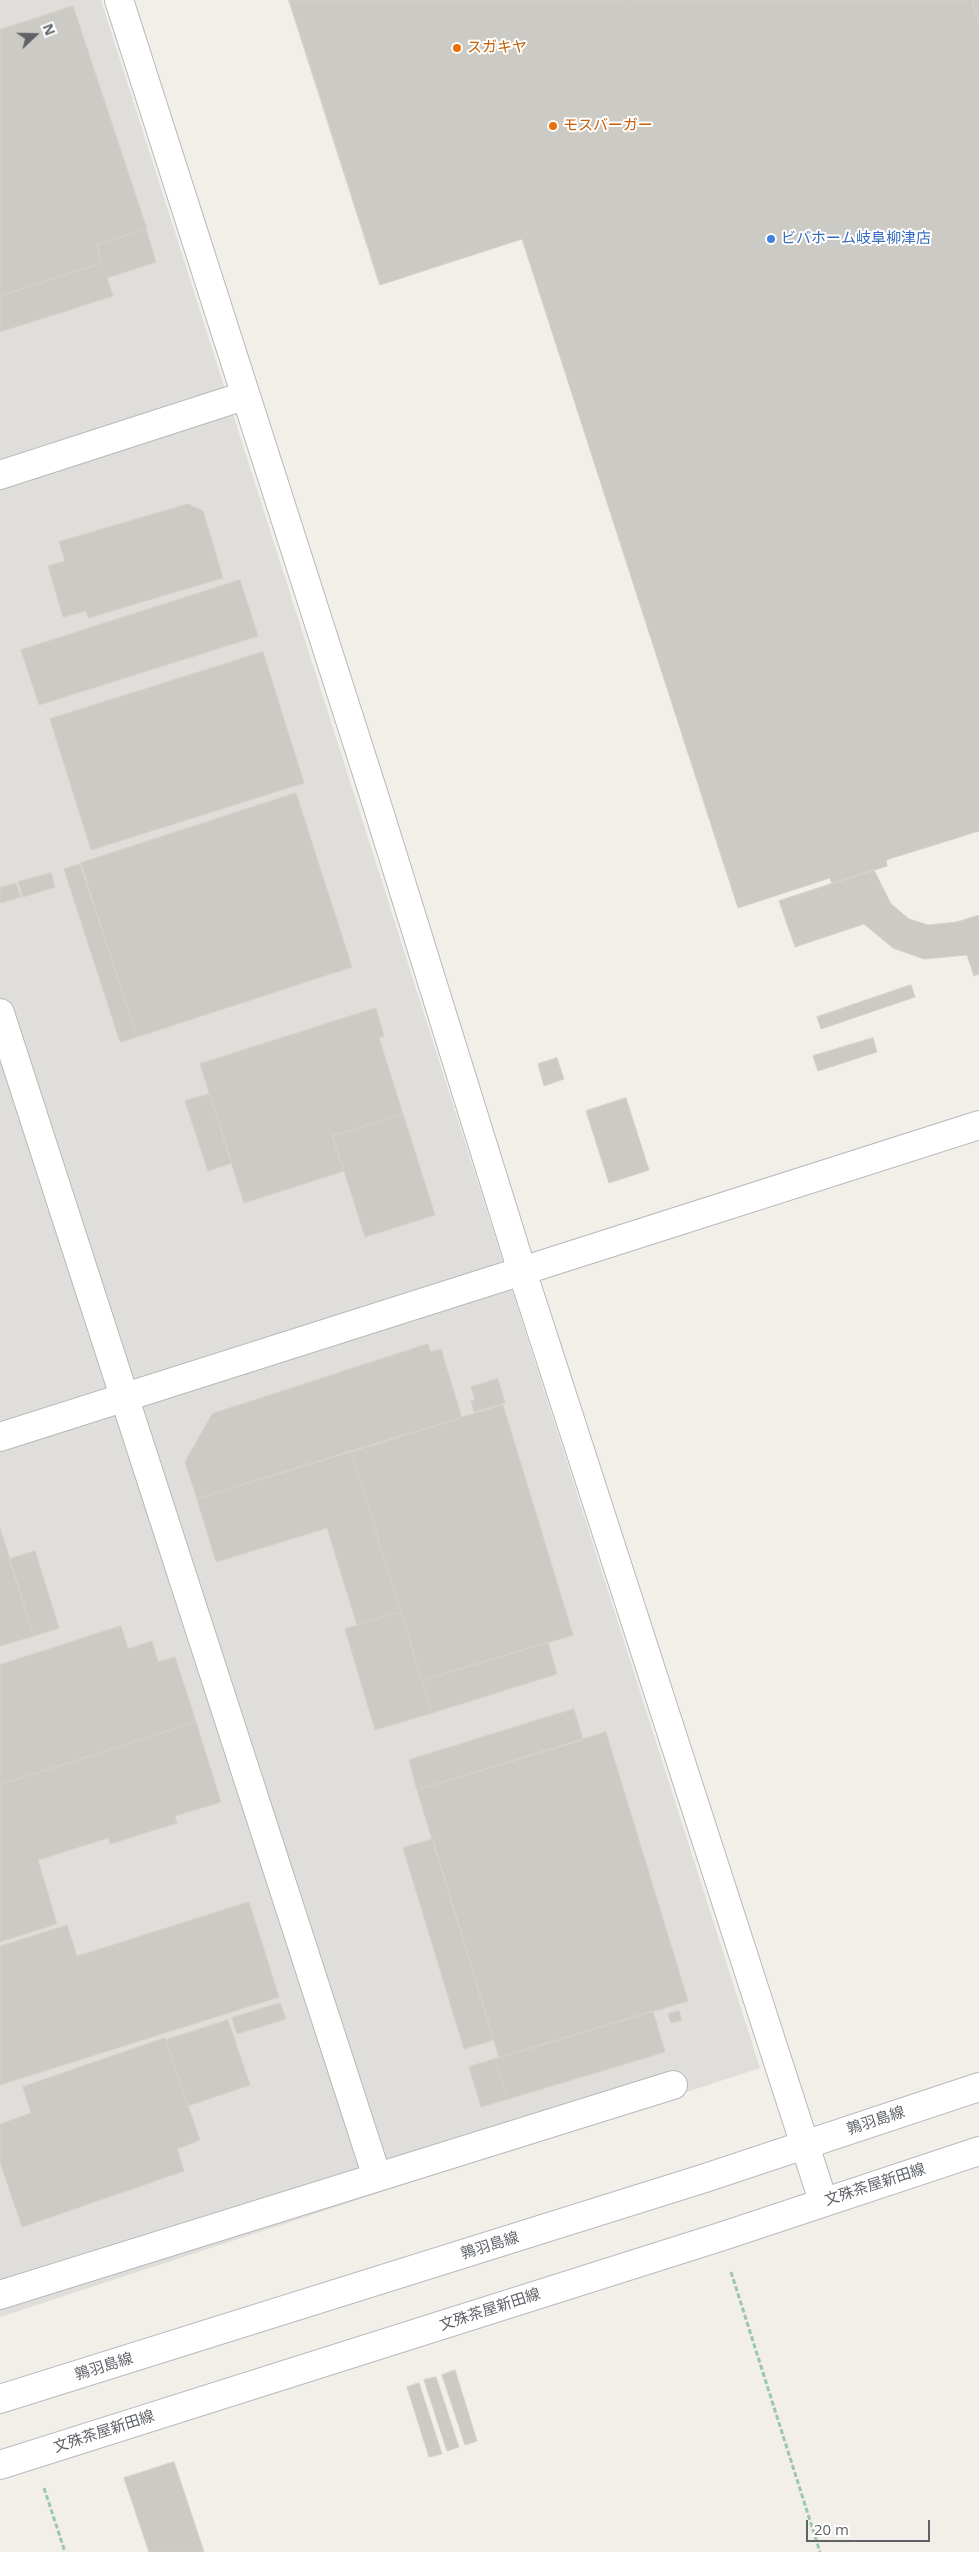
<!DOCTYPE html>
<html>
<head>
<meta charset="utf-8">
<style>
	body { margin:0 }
	#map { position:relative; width:979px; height:2552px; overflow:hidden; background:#f1efe8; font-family:"Open Sans",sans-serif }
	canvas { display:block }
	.north { position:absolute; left:10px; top:10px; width:50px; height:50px; -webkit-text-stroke:4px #fff; paint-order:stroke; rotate:69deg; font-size:14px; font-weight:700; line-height:20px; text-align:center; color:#5f6368 }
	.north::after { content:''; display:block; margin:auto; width:18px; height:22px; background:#5f6368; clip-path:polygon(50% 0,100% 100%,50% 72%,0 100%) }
	.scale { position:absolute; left:806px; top:2520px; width:124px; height:22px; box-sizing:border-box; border:2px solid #5f6368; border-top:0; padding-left:6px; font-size:15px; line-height:18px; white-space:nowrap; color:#5f6368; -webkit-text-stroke:4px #fff; paint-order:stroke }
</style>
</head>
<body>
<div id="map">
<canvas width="979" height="2552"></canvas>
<div class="north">N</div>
<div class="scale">20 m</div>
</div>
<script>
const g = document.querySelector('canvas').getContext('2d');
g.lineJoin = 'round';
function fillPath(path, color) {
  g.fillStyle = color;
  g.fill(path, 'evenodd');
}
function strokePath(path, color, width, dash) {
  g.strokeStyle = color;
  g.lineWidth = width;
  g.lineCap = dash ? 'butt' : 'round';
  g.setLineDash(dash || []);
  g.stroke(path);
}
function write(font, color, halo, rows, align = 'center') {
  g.font = font + ' "Open Sans","Noto Sans JP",sans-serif';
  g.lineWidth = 4;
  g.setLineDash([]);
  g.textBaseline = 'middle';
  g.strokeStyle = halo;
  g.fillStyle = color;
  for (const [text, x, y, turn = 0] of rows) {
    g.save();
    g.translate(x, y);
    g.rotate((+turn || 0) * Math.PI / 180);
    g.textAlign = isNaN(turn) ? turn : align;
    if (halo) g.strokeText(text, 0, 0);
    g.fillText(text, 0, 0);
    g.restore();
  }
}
fillPath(new Path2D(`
	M 0,0 L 101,0 L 760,2068 L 0,2317 Z`), '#e0deda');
const building = new Path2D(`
	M 289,0 L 972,0 L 979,21 L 979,831 L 886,860 L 887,866 L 832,884 L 830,878 L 738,908 L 522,239 L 380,285 Z
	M 972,0 L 979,0 L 979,21 Z
	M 73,6 L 147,229 L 96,245 L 102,263 L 0,296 L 0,30 Z
	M 146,229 L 156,262 L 107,278 L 113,296 L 0,332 L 0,296 L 102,263 L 97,245 Z
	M 188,504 L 203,511 L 223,578 L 88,618 L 86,611 L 63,617 L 48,566 L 65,561 L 59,542 Z
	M 240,580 L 258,636 L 39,705 L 21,650 Z
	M 263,652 L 304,783 L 91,850 L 50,719 Z
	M 296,793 L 352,967 L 137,1037 L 81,863 Z
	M 80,864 L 137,1037 L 120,1042 L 64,869 Z
	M 874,870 L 891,904 L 909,919 L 928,925 L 957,922 L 979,915 L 979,974 L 974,976 L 967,955 L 924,959 L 893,948 L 864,924 L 795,947 L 779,901 Z
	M 51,873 L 55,887 L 23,897 L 18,882 Z
	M 16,883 L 21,897 L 0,903 L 0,888 Z
	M 911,985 L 915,997 L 821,1029 L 817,1017 Z
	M 376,1008 L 384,1036 L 379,1038 L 403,1114 L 332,1136 L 344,1171 L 244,1203 L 200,1064 Z
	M 873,1038 L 877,1052 L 818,1071 L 813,1056 Z
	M 557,1058 L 564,1079 L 544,1086 L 538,1064 Z
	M 210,1094 L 232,1163 L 208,1171 L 185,1101 Z
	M 626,1098 L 649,1170 L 609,1183 L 586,1111 Z
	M 403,1114 L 435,1215 L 365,1237 L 333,1136 Z
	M 428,1344 L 431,1352 L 441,1349 L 462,1418 L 197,1499 L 185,1462 L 212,1414 Z
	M 498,1379 L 505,1403 L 474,1412 L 471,1401 L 475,1400 L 471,1387 Z
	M 503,1405 L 573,1635 L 422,1681 L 351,1451 Z
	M 351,1451 L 401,1612 L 357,1625 L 327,1528 L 216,1562 L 197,1499 Z
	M 0,1528 L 34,1636 L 0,1646 Z
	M 35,1551 L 59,1628 L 34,1636 L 9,1559 Z
	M 401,1612 L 432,1713 L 375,1730 L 345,1629 Z
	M 121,1626 L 128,1649 L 152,1641 L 158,1662 L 175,1657 L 196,1722 L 0,1785 L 0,1665 Z
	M 548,1642 L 557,1674 L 432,1713 L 422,1681 Z
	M 574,1709 L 583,1740 L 417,1790 L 409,1760 Z
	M 196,1722 L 221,1802 L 175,1816 L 177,1823 L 110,1844 L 108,1838 L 38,1860 L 57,1924 L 0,1942 L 0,1785 Z
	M 606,1732 L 688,2001 L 499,2058 L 417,1790 Z
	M 433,1839 L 494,2040 L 464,2049 L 403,1848 Z
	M 249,1902 L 279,1997 L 0,2085 L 0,1946 L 67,1925 L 77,1956 Z
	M 280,2003 L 286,2019 L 237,2034 L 232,2018 Z
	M 653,2011 L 665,2052 L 508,2099 L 495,2059 Z
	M 679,2011 L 682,2020 L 671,2023 L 668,2014 Z
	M 228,2020 L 250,2085 L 188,2106 L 166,2040 Z
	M 165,2038 L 200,2140 L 177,2149 L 184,2171 L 22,2227 L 0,2162 L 0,2124 L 31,2113 L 23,2087 Z
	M 495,2059 L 508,2099 L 481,2107 L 469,2067 Z
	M 455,2370 L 477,2441 L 465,2445 L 442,2375 Z
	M 436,2377 L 459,2447 L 447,2451 L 424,2380 Z
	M 419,2383 L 442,2454 L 429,2457 L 407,2387 Z
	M 174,2462 L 204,2552 L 149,2552 L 124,2478 Z`);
fillPath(building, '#cccac5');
strokePath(building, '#d6d1c6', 1);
const minor = new Path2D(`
	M 0,1013 L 377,2177
	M 0,1437 L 522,1271
	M 0,2295 L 673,2085`);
const tertiary = new Path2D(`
	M 119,0 L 373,792 L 522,1271
	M 0,475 L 244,396
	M 823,2201 L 522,1271 L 979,1125`);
const secondary = new Path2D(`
	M 0,2399 L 702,2179 L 979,2087
	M 0,2465 L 720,2237 L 979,2151`);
strokePath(minor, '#b5b8bc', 30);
strokePath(tertiary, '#b5b8bc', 30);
strokePath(secondary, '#b6babf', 30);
strokePath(new Path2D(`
	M 731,2272 L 820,2552
	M 44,2488 L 65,2552`), '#9cc7a9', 3, [5, 2.5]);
strokePath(minor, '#fff', 28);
strokePath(tertiary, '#fff', 28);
strokePath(secondary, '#fff', 28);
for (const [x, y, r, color] of [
	[457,48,5,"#e8710a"],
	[553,126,5,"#e8710a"],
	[771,239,5,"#3f7fe0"]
]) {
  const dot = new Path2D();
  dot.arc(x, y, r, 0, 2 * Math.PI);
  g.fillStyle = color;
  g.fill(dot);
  strokePath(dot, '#fff', 2);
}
write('15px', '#c56008', '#fff', [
	["スガキヤ",467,48],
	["モスバーガー",563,126]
], 'left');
write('15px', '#366cbe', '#fff', [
	["ビバホーム岐阜柳津店",781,239]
], 'left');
write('15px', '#5f6368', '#fff', [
	["鶉羽島線",876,2121,-18],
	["文殊茶屋新田線",875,2185,-18],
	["鶉羽島線",490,2246,-17],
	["文殊茶屋新田線",490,2310,-18],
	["鶉羽島線",104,2367,-17],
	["文殊茶屋新田線",104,2432,-18]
]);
</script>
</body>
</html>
